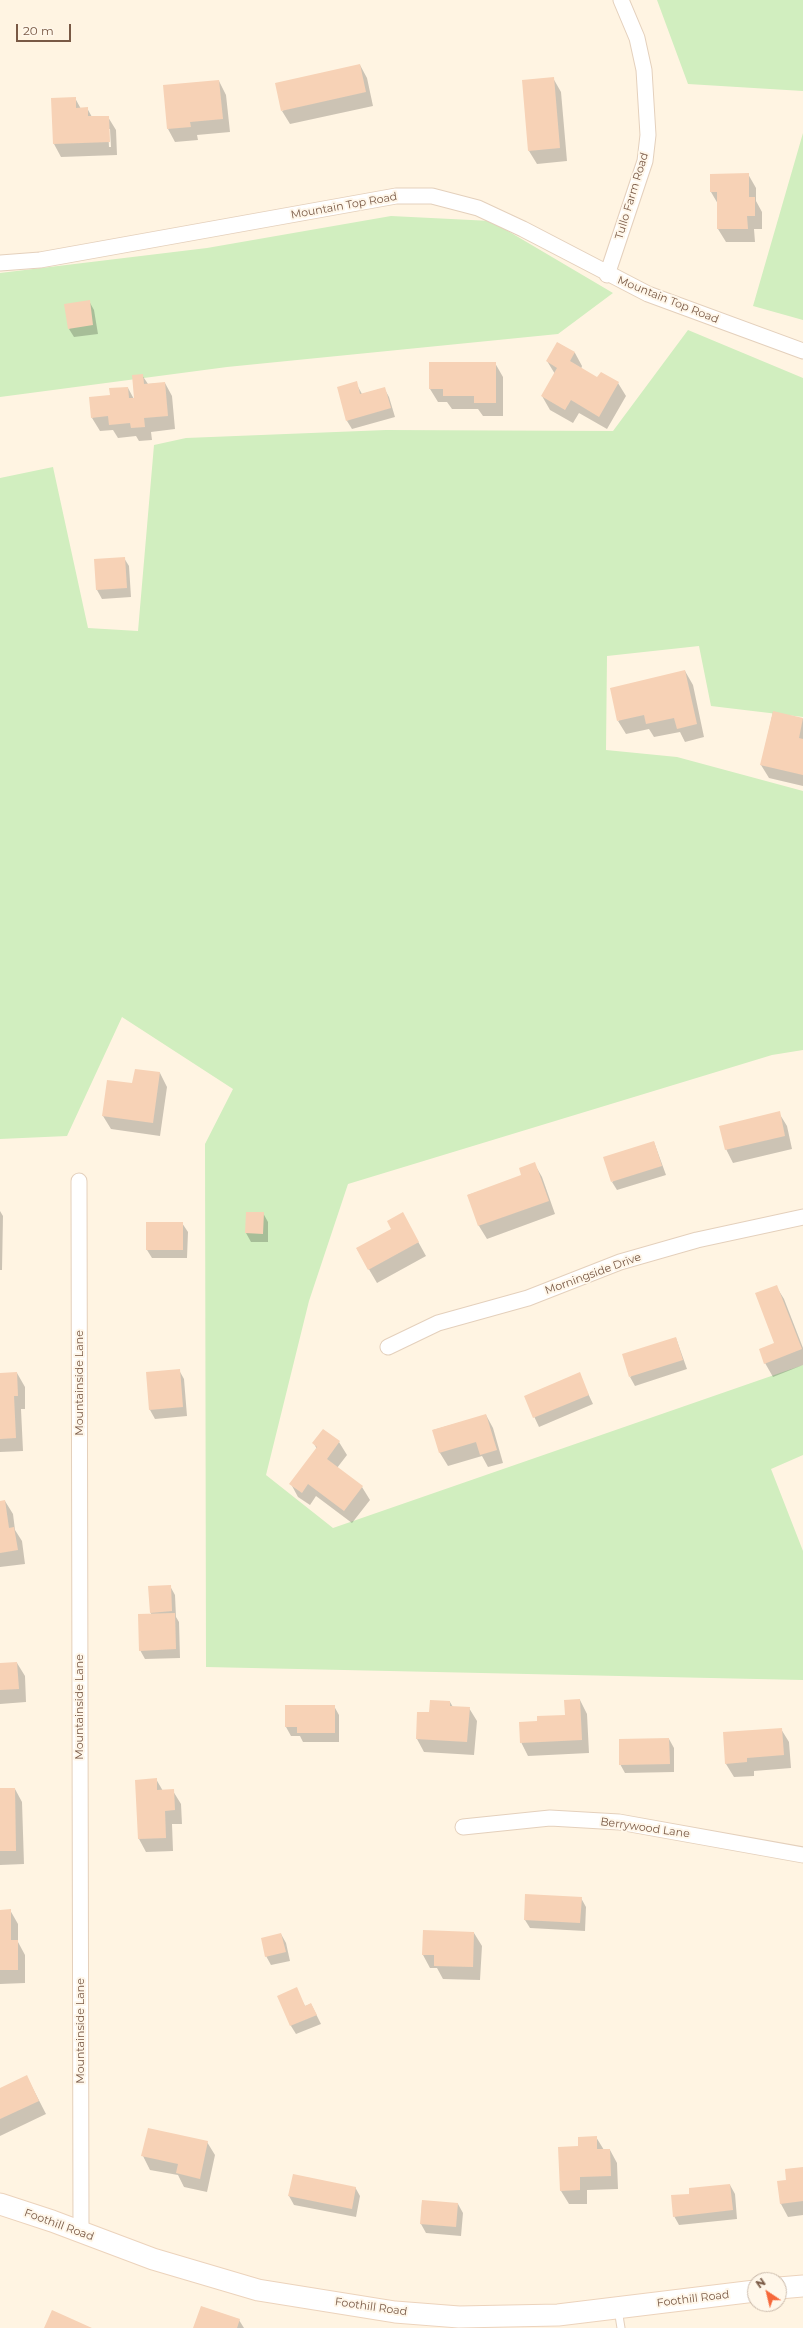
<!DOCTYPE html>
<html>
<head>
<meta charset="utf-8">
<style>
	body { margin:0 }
	#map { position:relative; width:803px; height:2328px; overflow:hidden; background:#fff4e2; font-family:Montserrat,sans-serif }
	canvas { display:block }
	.north { position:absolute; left:747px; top:2272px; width:40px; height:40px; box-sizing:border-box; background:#fff7ea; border:1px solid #c9b8a8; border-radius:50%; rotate:325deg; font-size:11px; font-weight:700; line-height:16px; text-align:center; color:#795945 }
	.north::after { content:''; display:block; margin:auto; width:14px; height:18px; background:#f6683a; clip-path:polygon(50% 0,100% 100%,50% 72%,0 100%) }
	.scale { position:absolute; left:16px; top:24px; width:55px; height:18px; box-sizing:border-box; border:2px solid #795945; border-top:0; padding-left:5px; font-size:12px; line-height:14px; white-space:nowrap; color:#795945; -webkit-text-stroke:3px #fff7ea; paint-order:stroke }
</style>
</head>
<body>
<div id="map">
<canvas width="803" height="2328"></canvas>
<div class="north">N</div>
<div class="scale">20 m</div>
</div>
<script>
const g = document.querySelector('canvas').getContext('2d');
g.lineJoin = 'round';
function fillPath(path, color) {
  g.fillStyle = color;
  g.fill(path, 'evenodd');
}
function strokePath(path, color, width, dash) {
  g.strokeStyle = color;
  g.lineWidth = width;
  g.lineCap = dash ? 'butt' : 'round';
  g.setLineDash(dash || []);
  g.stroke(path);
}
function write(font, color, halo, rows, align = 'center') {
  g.font = font + ' Montserrat,sans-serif';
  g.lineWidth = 4;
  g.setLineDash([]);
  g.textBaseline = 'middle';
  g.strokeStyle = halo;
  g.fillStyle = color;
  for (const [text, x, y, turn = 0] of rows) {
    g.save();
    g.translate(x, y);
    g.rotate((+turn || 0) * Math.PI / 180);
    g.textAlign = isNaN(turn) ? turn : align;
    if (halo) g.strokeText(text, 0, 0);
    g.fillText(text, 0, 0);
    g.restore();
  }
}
fillPath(new Path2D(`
	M 657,0 L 803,0 L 803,91 L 688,84 Z
	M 803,133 L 803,320 L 753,306 Z
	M 391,216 L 491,221 L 613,293 L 558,334 L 227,367 L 0,397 L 0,273 L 207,248 Z
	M 688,330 L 803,378 L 803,717 L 711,706 L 699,646 L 607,656 L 606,750 L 677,757 L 803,791 L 803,1050 L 772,1055 L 348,1184 L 309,1301 L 266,1475 L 333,1528 L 803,1365 L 803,1455 L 771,1469 L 803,1551 L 803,1680 L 206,1667 L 205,1144 L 233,1089 L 122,1017 L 67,1136 L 0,1139 L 0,478 L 53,467 L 88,628 L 138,631 L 154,445 L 186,438 L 386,430 L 613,431 Z`), '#d1eebf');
fillPath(new Path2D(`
	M 360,65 L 367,78 L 373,106 L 290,124 L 282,111 Z
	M 553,78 L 561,92 L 567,161 L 537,164 L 529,151 Z
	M 219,81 L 226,95 L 230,132 L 197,135 L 198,140 L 175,142 L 168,129 Z
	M 75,98 L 81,109 L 87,108 L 92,117 L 108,117 L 116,130 L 117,155 L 61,157 L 54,144 ZM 108,129 L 110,129 L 111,147 L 109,147 Z
	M 748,174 L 756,188 L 756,201 L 762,212 L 762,229 L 754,229 L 755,242 L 726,242 L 718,229 L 718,204 L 711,192 L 711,175 Z
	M 89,301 L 94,310 L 98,334 L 74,337 L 69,329 Z
	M 558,343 L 575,353 L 582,366 L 581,369 L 598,379 L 618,383 L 626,396 L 607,429 L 579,413 L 573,423 L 550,410 L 542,396 L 555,374 L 547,361 Z
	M 495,363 L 503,377 L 503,416 L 483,416 L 478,409 L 452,409 L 447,402 L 438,402 L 430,389 Z
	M 142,375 L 148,384 L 165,383 L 172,396 L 175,429 L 151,432 L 152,440 L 139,441 L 136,436 L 118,438 L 113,430 L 100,431 L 92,418 L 111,396 L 128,388 L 135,401 Z
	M 356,383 L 362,394 L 384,388 L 389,397 L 395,417 L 352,429 L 347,421 Z
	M 124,558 L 129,566 L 131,597 L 102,599 L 97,590 Z
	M 685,671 L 693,685 L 704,737 L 685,742 L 680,732 L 654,737 L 649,729 L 626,734 L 618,721 Z
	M 773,712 L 803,719 L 803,786 L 769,778 L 761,765 Z
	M 160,1073 L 167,1087 L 160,1136 L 111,1129 L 103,1116 L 133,1085 Z
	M 779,1113 L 787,1126 L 792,1149 L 733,1163 L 726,1149 Z
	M 654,1142 L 666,1175 L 617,1190 L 612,1182 Z
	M 534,1163 L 542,1177 L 555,1214 L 487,1239 L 479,1226 L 468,1195 L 523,1176 Z
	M 0,1211 L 3,1216 L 2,1270 L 0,1270 Z
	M 263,1213 L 268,1222 L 268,1242 L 251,1242 L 246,1233 Z
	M 182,1223 L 188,1232 L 187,1258 L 152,1258 L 147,1250 Z
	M 410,1227 L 426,1256 L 377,1283 L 357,1249 Z
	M 776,1286 L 784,1299 L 803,1348 L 803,1365 L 773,1377 L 765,1363 L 776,1343 Z
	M 676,1338 L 687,1369 L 635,1386 L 630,1377 Z
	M 179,1370 L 184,1379 L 187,1416 L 155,1419 L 150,1410 L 147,1373 Z
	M 17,1373 L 25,1387 L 25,1409 L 21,1409 L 23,1451 L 0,1452 L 0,1374 Z
	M 579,1374 L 593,1404 L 539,1427 L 525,1397 Z
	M 486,1415 L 493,1428 L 503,1463 L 488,1467 L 482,1456 L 448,1466 L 440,1453 L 433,1430 Z
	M 323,1430 L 339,1442 L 347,1455 L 337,1468 L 362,1487 L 370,1500 L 352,1523 L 316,1496 L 310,1505 L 298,1497 L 291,1484 L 317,1449 L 314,1444 Z
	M 5,1501 L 13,1514 L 15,1530 L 22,1541 L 25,1564 L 0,1567 L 0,1502 Z
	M 170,1586 L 175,1595 L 176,1617 L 179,1622 L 180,1658 L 145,1659 L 140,1650 L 151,1614 L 149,1587 Z
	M 17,1663 L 25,1676 L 26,1702 L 0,1704 L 0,1664 Z
	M 580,1700 L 587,1714 L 589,1753 L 528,1756 L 521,1742 L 538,1722 L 566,1716 Z
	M 450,1702 L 453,1707 L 469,1708 L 477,1721 L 474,1755 L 424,1752 L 417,1739 L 430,1714 Z
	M 334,1706 L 339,1715 L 339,1742 L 303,1742 L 300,1736 L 291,1736 L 286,1727 Z
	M 781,1729 L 789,1742 L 791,1768 L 754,1771 L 754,1776 L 734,1777 L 726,1764 L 724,1733 Z
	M 669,1739 L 674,1748 L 674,1772 L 625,1773 L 620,1764 Z
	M 156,1779 L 163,1791 L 173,1791 L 181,1804 L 182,1824 L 172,1824 L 173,1851 L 146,1852 L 139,1839 L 136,1781 Z
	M 0,1789 L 15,1789 L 22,1802 L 24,1864 L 0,1865 Z
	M 581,1898 L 586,1907 L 585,1931 L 530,1928 L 525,1920 Z
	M 10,1910 L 18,1924 L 18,1942 L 25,1955 L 25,1983 L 0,1984 L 0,1911 Z
	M 474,1933 L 482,1946 L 480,1980 L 443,1979 L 437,1968 L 430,1968 L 423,1955 Z
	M 281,1934 L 286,1943 L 290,1961 L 271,1965 L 266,1956 Z
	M 296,1989 L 305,2006 L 311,2004 L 321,2024 L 296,2034 L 291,2026 Z
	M 27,2077 L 46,2114 L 0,2136 L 0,2089 Z
	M 596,2137 L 604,2150 L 610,2150 L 617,2163 L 618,2189 L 587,2190 L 587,2204 L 569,2204 L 561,2191 L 559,2148 L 579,2147 Z
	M 207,2142 L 215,2155 L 207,2192 L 184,2187 L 178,2175 L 150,2170 L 143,2156 Z
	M 803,2168 L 803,2215 L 788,2217 L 781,2204 L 788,2181 Z
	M 730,2185 L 735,2194 L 737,2219 L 679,2225 L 674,2216 L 690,2195 Z
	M 355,2187 L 360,2196 L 356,2217 L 294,2205 L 289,2196 Z
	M 422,2201 L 458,2204 L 463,2213 L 461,2236 L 426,2233 L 421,2224 Z
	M 239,2320 L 244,2328 L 194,2328 Z`), '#0003');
fillPath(new Path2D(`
	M 360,64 L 366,92 L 281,111 L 275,83 Z
	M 554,77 L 560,148 L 528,151 L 522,80 Z
	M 219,80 L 223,119 L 190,122 L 191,127 L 167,129 L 163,85 Z
	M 76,97 L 76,108 L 88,107 L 88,116 L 109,116 L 110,142 L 53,144 L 51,98 Z
	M 749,173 L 749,197 L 755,197 L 755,216 L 747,216 L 748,229 L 717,229 L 717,192 L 710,192 L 710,174 Z
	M 90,300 L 93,325 L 68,329 L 64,304 Z
	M 557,342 L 575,352 L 570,361 L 597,377 L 601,372 L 619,382 L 599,417 L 571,400 L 565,410 L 541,396 L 557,368 L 546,361 Z
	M 429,362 L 496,362 L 496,403 L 474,403 L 474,396 L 443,396 L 443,389 L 429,389 Z
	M 143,374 L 144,384 L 165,382 L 168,416 L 144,418 L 145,427 L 131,428 L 130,423 L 109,425 L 108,416 L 91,418 L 89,397 L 110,395 L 109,388 L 128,387 L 129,398 L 134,398 L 132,375 Z
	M 357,381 L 360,394 L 385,387 L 391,408 L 346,421 L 337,387 Z
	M 125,557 L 127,588 L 96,590 L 94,559 Z
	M 685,670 L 697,724 L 677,729 L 674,718 L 646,724 L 644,715 L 617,721 L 610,688 Z
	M 773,711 L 803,718 L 799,738 L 803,739 L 803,775 L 760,765 Z
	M 135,1069 L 160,1072 L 153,1123 L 102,1116 L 107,1080 L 132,1083 Z
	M 780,1111 L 785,1136 L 725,1150 L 719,1126 Z
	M 654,1141 L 662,1166 L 611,1182 L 603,1157 Z
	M 535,1162 L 549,1201 L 478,1226 L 467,1195 L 521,1175 L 519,1168 Z
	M 246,1212 L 264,1212 L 263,1234 L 245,1233 Z
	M 403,1212 L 419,1242 L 368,1270 L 356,1248 L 391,1229 L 387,1221 Z
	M 146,1222 L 183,1222 L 183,1250 L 146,1250 Z
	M 777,1285 L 802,1349 L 764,1364 L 759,1349 L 774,1343 L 755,1293 Z
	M 676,1337 L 683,1360 L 629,1377 L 622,1354 Z
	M 180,1369 L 183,1407 L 149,1410 L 146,1372 Z
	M 17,1372 L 18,1396 L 14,1396 L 16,1438 L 0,1439 L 0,1373 Z
	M 580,1372 L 589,1395 L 533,1418 L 524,1396 Z
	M 486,1414 L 497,1450 L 480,1455 L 476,1442 L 439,1453 L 432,1430 Z
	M 323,1429 L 340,1441 L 327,1459 L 363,1486 L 344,1511 L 308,1484 L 302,1493 L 289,1484 L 317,1447 L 312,1443 Z
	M 5,1500 L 9,1528 L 14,1527 L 18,1550 L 0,1553 L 0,1501 Z
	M 171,1585 L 172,1611 L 150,1613 L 148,1586 Z
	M 175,1613 L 176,1649 L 139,1651 L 138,1614 Z
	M 17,1662 L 19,1689 L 0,1690 L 0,1663 Z
	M 580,1699 L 582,1740 L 520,1743 L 519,1722 L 537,1721 L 537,1716 L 565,1715 L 564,1700 Z
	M 430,1700 L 450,1701 L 450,1706 L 470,1707 L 467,1742 L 416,1739 L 417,1712 L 429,1712 Z
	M 285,1705 L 335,1705 L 335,1733 L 297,1733 L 297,1727 L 285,1727 Z
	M 782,1728 L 784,1755 L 747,1758 L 747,1762 L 725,1764 L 723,1732 Z
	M 669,1738 L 670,1764 L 619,1765 L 619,1739 Z
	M 157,1778 L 157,1790 L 174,1789 L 175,1810 L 165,1811 L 166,1838 L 138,1839 L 135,1780 Z
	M 0,1788 L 15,1788 L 16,1851 L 0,1851 Z
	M 525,1894 L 582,1897 L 580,1923 L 524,1920 Z
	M 11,1909 L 11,1940 L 18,1940 L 18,1970 L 0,1970 L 0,1910 Z
	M 423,1930 L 474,1932 L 473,1967 L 434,1966 L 434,1955 L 422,1955 Z
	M 281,1933 L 286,1952 L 265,1957 L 261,1938 Z
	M 297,1987 L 305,2006 L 311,2003 L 317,2015 L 290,2026 L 277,1996 Z
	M 27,2075 L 39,2101 L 0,2119 L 0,2088 Z
	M 148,2128 L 208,2141 L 200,2179 L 176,2173 L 178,2164 L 141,2156 Z
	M 597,2136 L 597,2149 L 610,2149 L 611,2176 L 580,2177 L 580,2190 L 560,2191 L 558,2147 L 578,2146 L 578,2137 Z
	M 803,2167 L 803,2201 L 780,2204 L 777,2181 L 786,2180 L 785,2169 Z
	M 293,2174 L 356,2187 L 352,2209 L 288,2196 Z
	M 730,2184 L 733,2210 L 673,2217 L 671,2195 L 689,2194 L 689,2188 Z
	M 422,2200 L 458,2203 L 456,2227 L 420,2224 Z
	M 201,2306 L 240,2319 L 237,2328 L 193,2328 Z
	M 52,2310 L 92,2328 L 44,2328 Z`), '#f7d2b6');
const lane = new Path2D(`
	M 618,2309 L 621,2328`);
const street = new Path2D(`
	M 0,263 L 40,260 L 396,196 L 432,196 L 478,208 L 523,229 L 648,294 L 803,351
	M 607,275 L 645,161 L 648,135 L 644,70 L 637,38 L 621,0
	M 79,1181 L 81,2234
	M 388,1347 L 438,1323 L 528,1298 L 620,1262 L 697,1240 L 803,1217
	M 463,1827 L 550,1818 L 619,1822 L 803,1855`);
const secondary = new Path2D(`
	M 0,2204 L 52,2221 L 153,2259 L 258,2290 L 395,2312 L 459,2317 L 558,2315 L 755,2291
	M 779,2288 L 803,2286`);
strokePath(lane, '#e4d0bc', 9);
strokePath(street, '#e4d0bc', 17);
strokePath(secondary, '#ecd3bc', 23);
strokePath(lane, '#fff', 7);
strokePath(street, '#fff', 15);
strokePath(secondary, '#fff', 21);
write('11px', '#795945', '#fff7ea', [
	["Tullo Farm Road",632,196,-73],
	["Mountain Top Road",344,206,-10],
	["Mountain Top Road",668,300,22],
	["Morningside Drive",593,1274,-20],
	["Mountainside Lane",80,1383,-90],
	["Mountainside Lane",80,1707,-90],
	["Berrywood Lane",645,1828,8],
	["Mountainside Lane",81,2031,-90],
	["Foothill Road",59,2225,20],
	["Foothill Road",693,2299,-7],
	["Foothill Road",371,2307,8]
]);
</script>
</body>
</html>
